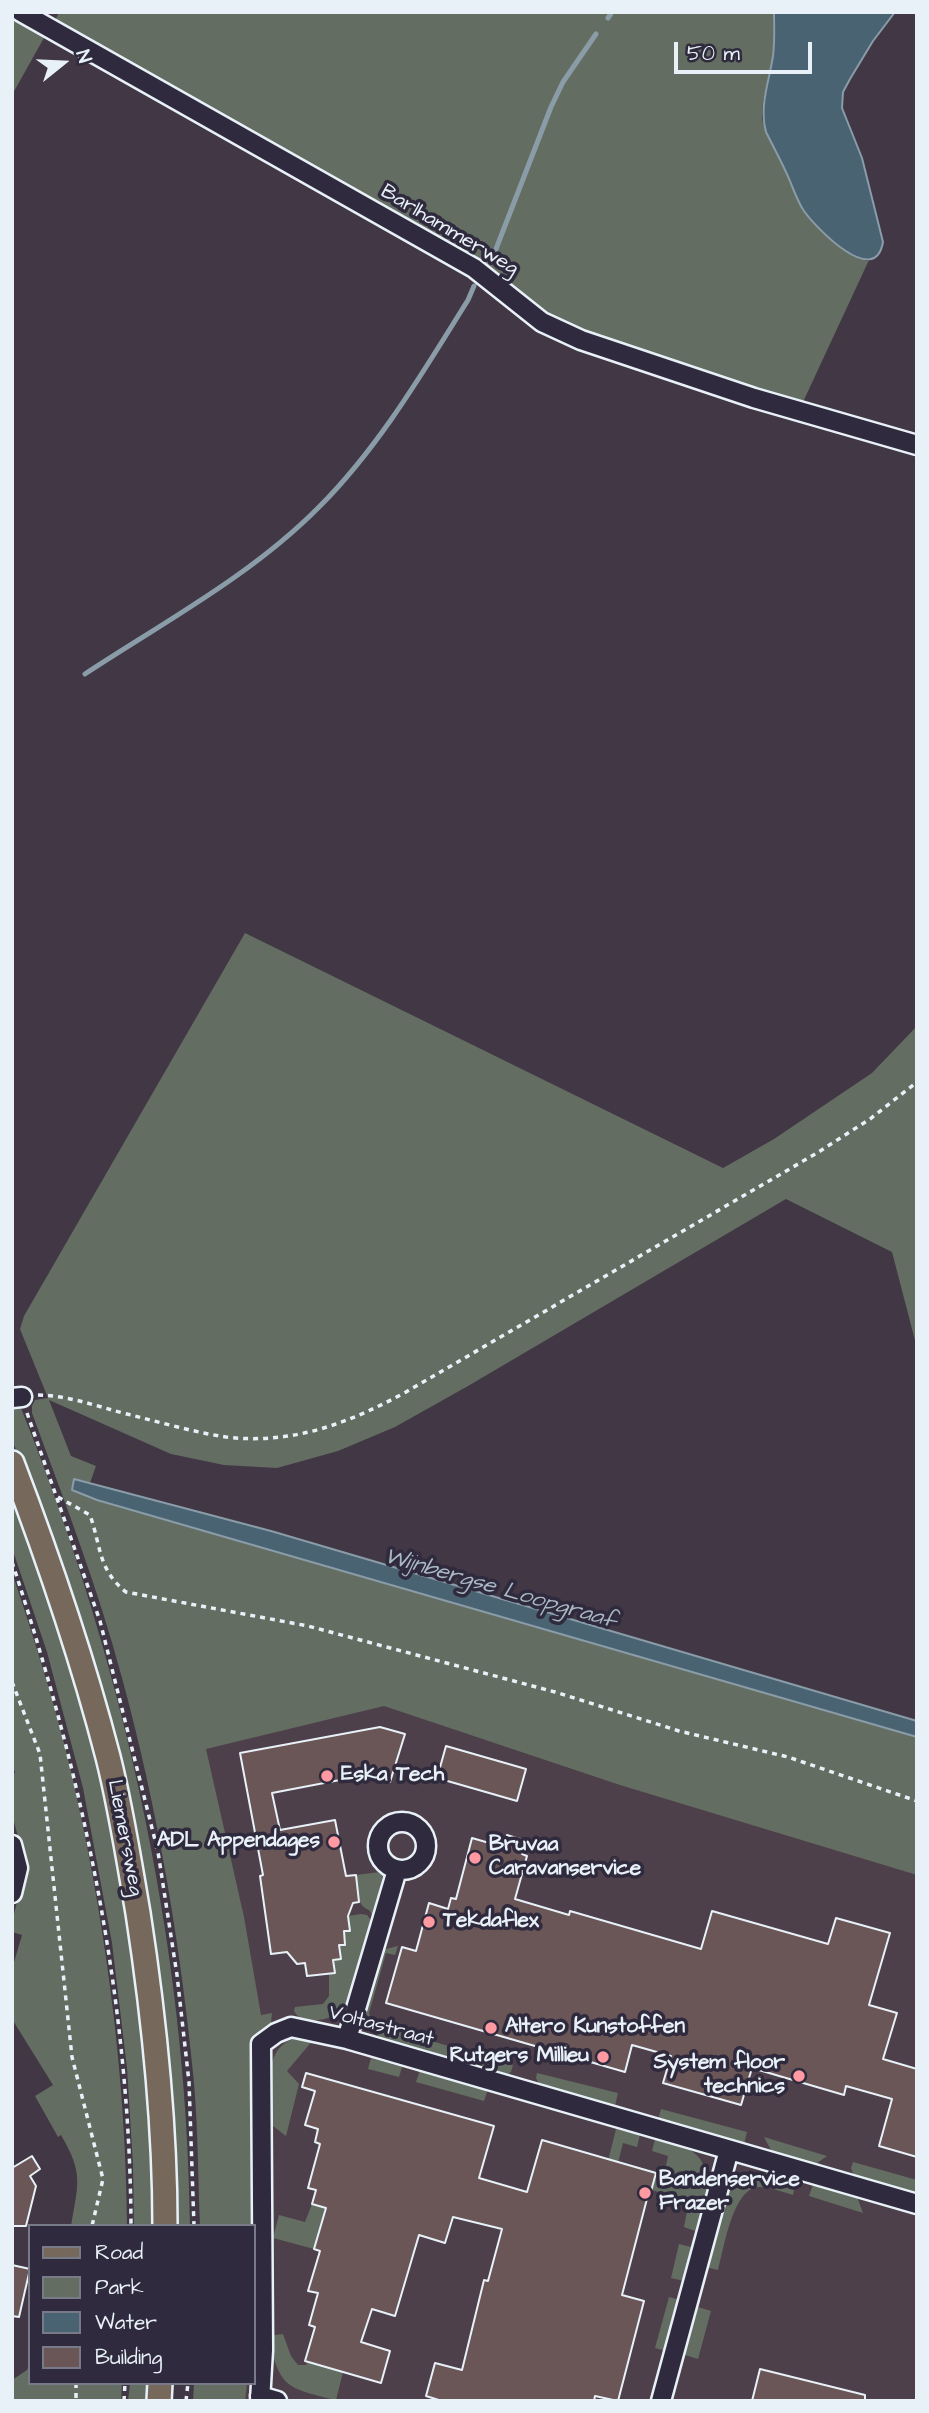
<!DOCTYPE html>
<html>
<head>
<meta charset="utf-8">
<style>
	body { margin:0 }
	#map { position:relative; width:929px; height:2413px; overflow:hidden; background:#413745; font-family:"Architects Daughter",sans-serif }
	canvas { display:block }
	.frame { position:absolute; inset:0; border:14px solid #e8f1f8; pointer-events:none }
	.legend { position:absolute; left:28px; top:2224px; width:228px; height:161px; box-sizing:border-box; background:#2f2a3d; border:2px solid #797a88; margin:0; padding:9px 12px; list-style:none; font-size:21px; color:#e8f1f8 }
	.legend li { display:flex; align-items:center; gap:14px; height:35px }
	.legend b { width:35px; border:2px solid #797a88 }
	.north { position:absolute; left:28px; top:28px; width:70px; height:70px; -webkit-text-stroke:5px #2f2a3d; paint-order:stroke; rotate:72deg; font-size:19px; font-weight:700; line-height:28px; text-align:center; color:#e8f1f8 }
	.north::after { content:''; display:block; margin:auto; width:24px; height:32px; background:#e8f1f8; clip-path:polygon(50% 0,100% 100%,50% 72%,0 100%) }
	.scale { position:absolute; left:674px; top:42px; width:138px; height:32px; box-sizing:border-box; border:4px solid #e8f1f8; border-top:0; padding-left:9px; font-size:21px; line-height:24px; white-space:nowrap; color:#e8f1f8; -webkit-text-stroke:5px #2f2a3d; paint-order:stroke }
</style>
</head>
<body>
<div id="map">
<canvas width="929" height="2413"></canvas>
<div class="frame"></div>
<ul class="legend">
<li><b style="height:9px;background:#76695c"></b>Road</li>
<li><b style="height:19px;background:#646d61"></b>Park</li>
<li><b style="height:19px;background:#4a6372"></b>Water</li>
<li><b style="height:19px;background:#6a5657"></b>Building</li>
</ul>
<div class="north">N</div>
<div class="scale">50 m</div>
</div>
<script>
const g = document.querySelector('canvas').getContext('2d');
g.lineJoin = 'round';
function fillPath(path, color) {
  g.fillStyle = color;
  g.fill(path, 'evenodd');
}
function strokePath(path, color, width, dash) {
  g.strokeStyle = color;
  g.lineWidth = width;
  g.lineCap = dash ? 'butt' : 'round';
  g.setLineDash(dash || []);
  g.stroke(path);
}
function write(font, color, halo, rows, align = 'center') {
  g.font = font + ' "Architects Daughter",sans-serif';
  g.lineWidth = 7;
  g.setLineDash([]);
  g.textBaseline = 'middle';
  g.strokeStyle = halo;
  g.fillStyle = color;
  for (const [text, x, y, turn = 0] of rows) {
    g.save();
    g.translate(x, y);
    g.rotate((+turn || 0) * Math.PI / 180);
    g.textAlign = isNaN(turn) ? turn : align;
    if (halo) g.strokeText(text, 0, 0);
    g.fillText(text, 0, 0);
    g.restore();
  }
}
fillPath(new Path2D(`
	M 73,1485 L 917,1727 L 917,2401 L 200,2401 L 202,2383 L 254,2383 L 254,2226 L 206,2121 L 161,1791 Z`), '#4d404a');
fillPath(new Path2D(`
	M 59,12 L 774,12 L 773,54 L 763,102 L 762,119 L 766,132 L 789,178 L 866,261 L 869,260 L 803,402 L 609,344 L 548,315 L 464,249 L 55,21 Z
	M 12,18 L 45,36 L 12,95 Z
	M 245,933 L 723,1168 L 774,1139 L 872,1073 L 917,1026 L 917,1348 L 892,1252 L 786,1199 L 468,1386 L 395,1427 L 338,1451 L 277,1468 L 224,1465 L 171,1454 L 49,1400 L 71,1456 L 96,1466 L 90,1483 L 74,1480 L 72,1490 L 96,1500 L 917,1737 L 917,1875 L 620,1785 L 384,1706 L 206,1749 L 244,1917 L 261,2015 L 272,2013 L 271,2023 L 255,2043 L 251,2065 L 255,2205 L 254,2295 L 254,2226 L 200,2226 C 198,2178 198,2130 194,2083 C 181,1947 158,1810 122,1678 C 98,1588 64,1500 32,1413 L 32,1406 L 35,1400 L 48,1398 L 20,1329 L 24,1316 Z
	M 12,1386 C 121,1650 187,1940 190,2226 L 177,2226 L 174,2139 L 105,1706 L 77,1610 L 52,1538 L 12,1440 Z
	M 12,1490 L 72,1665 L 115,1839 L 132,1932 L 150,2090 L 156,2226 L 134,2226 L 133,2165 L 127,2068 L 112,1943 L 83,1788 L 47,1652 L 12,1548 Z
	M 12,1572 C 37,1648 62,1725 78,1803 C 108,1941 126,2084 127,2226 L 71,2226 C 78,2184 84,2174 61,2135 L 58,2137 L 35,2096 L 53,2085 L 12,2019 L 12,1969 L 22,1935 L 12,1932 L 12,1922 L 25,1870 L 14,1844 L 18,1837 L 12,1814 L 12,1774 L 15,1773 L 12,1761 Z
	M 380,1872 L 383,1875 L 373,1916 L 369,1910 C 355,1905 357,1887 356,1875 Z
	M 361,1914 L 367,1915 L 370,1919 L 370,1928 C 364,1945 354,1992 345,2006 C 339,2016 323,2021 312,2020 C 303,2020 298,2018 294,2011 L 295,2007 L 323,2004 L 329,1996 L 329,1973 L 335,1972 L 333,1960 L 339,1945 L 345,1944 L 344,1931 L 349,1931 L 348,1916 Z
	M 398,1946 L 395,1955 L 386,1953 L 369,2013 L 372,2023 L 465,2051 L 472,2058 L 470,2065 L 388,2042 C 350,2022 373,1983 382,1950 Z
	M 300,2037 L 313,2040 L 287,2071 L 299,2084 L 286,2136 L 273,2126 C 272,2093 258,2046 300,2037 Z
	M 484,2057 L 513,2065 L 511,2072 L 505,2076 L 486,2072 L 482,2066 Z
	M 371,2058 L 402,2067 L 399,2077 L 368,2069 Z
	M 420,2070 L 488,2089 L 484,2101 L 416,2082 Z
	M 537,2073 L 618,2093 L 615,2106 L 541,2088 L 536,2078 Z
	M 661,2109 L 747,2132 L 744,2144 L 658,2120 Z
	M 616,2129 L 640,2135 L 637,2147 L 623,2143 L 618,2163 L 607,2165 Z
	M 764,2137 L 827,2156 L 816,2164 L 772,2152 Z
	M 655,2139 C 666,2143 683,2144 693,2152 C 718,2171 702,2207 695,2231 L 684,2227 L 689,2201 L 652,2190 L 656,2173 L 664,2175 L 668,2156 L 652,2151 Z
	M 853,2162 L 917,2180 L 917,2197 L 855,2179 L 851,2168 Z
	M 768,2173 L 792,2176 L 795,2185 L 793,2195 C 783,2192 770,2187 760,2187 C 733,2186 724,2249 718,2270 L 705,2267 C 710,2252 714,2238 718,2223 C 727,2193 732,2175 768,2173 Z
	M 814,2182 L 856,2194 L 863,2213 L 809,2196 Z
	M 312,2204 L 326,2208 L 314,2249 L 273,2238 L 279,2215 L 305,2222 Z
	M 679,2244 L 691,2247 L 684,2281 L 671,2278 Z
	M 669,2297 L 680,2300 L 666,2351 L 655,2348 Z
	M 698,2307 L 711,2311 L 698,2359 L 685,2355 Z
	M 283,2334 L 291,2356 L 298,2365 L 306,2365 L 308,2362 L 343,2372 L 336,2400 C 286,2388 280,2388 268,2336 Z
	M 30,2363 L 30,2383 L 122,2383 L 121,2401 L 12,2401 L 12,2380 L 27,2370 Z
	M 130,2383 L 151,2383 L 150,2401 L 128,2401 Z
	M 194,2383 L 247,2383 L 245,2401 L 193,2401 Z`), '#646d61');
const water = new Path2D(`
	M 774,12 L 895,12 L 873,41 L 850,79 L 843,92 L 842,108 L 862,158 L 883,242 C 875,289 816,228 804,211 C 798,202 794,191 790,181 C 783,164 774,148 766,132 C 759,106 769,82 773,56 C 775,42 774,27 774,12 Z
	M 74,1479 L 271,1531 L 917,1721 L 917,1737 L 97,1500 L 72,1490 Z`);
fillPath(water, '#4a6372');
strokePath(water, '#899ca8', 2);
strokePath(new Path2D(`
	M 608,18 L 612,12
	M 489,262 L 496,249 L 551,107 L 563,82 L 596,34
	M 85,674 C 164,622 252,575 319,507 C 379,447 423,372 468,300 L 474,286`), '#899ca8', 5);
const building = new Path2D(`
	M 380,1727 L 405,1734 L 390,1782 L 366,1775 L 272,1793 L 280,1830 L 335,1820 L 346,1876 L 356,1875 L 359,1902 L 353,1903 L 348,1916 L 350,1931 L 344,1931 L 345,1945 L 339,1945 L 341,1959 L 333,1960 L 335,1973 L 307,1976 L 305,1963 L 297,1964 L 287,1952 L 271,1954 L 260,1876 L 263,1875 L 240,1753 Z
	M 446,1746 L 526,1769 L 517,1801 L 437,1778 Z
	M 507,1835 L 526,1841 L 522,1854 L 527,1856 L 515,1899 L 569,1915 L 570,1911 L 701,1949 L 712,1911 L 828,1944 L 836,1918 L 890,1933 L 869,2005 L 897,2013 L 883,2059 L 917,2069 L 917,2157 L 879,2146 L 892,2099 L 846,2086 L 844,2095 L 752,2068 L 741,2105 L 663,2083 L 671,2056 L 632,2045 L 625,2072 L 386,2003 L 402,1947 L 416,1951 L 429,1903 L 448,1909 L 451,1898 L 456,1899 L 472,1838 L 503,1847 Z
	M 306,2073 L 494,2126 L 479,2178 L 527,2192 L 542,2140 L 656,2173 L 650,2195 L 648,2195 L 622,2295 L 644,2301 L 618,2401 L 595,2396 L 594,2401 L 442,2401 L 426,2396 L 435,2363 L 462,2370 L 484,2280 L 488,2281 L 502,2229 L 453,2217 L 445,2243 L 419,2235 L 395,2316 L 372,2309 L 361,2342 L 390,2351 L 381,2383 L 305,2361 L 315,2327 L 309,2325 L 318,2293 L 308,2291 L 320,2251 L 314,2249 L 326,2208 L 312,2204 L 316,2190 L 308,2188 L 320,2144 L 315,2142 L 318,2129 L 305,2125 L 315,2091 L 302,2087 Z
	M 32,2156 L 40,2169 L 30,2176 L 36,2186 L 26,2226 L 12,2226 L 12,2168 Z
	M 12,2265 L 30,2269 L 19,2317 L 12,2316 Z
	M 760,2369 L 865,2395 L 865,2401 L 752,2401 Z`);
fillPath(building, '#6a5657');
strokePath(building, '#e8f1f8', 2);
const minor = new Path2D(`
	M 21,12 L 474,268 L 542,322 L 581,340 L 754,398 L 917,445
	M 12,1398 L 22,1397
	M378 1846a24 24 0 1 1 48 0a24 24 0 1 1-48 0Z
	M 12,1845 L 18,1868 L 12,1893
	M 347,2039 L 397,1870
	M 260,2396 L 277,2401
	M 260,2401 L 263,2350 L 261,2044 L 276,2033 L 291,2027 L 347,2039 L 917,2204
	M 661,2401 L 729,2150`);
const major = new Path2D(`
	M 12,1463 C 49,1560 82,1657 108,1757 C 121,1808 129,1861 138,1913 C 154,2017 165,2121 165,2226
	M 159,2401 L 160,2383`);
strokePath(minor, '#e8f1f8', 23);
strokePath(major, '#e8f1f8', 28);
strokePath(new Path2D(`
	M 38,1395 C 71,1396 95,1406 127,1414 C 159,1422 193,1432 226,1437 C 293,1445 349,1423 406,1392 L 817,1153 L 870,1119 L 917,1082
	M 27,1413 L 100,1621 L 158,1852 L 177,1975 L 189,2082 L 194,2226
	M 58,1497 L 90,1515 C 101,1546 98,1570 126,1592 L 308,1626 L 555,1692 L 679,1731 L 788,1757 L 917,1801
	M 12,1562 C 83,1777 130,1999 131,2226
	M 12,1682 L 40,1754 L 72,2057 L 103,2179 L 92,2226
	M 76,2383 L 76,2401
	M 124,2401 L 125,2383
	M 186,2401 L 188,2383`), '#e8f1f8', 3.5, [5, 5]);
strokePath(minor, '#2f2a3d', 18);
strokePath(major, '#76695c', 23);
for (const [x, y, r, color] of [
	[327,1776,7,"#ff9aa2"],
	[334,1842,7,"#ff9aa2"],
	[475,1858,7,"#ff9aa2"],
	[429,1922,7,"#ff9aa2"],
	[491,2028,7,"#ff9aa2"],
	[603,2057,7,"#ff9aa2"],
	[799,2076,7,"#ff9aa2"],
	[645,2193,7,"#ff9aa2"]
]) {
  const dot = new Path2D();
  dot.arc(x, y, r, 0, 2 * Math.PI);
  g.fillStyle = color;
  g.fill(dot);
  strokePath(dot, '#2f2a3d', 2.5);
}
write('21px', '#e8f1f8', '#2f2a3d', [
	["Barlhammerweg",449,231,31],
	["Liemersweg",124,1838,79],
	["Voltastraat",381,2027,15]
]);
write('bold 21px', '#e8f1f8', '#2f2a3d', [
	["Eska Tech",341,1776],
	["ADL Appendages",320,1842,"right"],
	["Bruvaa",489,1846],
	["Caravanservice",489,1870],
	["Tekdaflex",443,1922],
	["Altero Kunstoffen",505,2028],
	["Rutgers Millieu",589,2057,"right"],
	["System floor",785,2064,"right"],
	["technics",785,2088,"right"],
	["Bandenservice",659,2181],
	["Frazer",659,2205]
], 'left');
write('italic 23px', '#a9b8c2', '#2f2a3d', [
	["Wijnbergse Loopgraaf",500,1590,16]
]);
</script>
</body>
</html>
